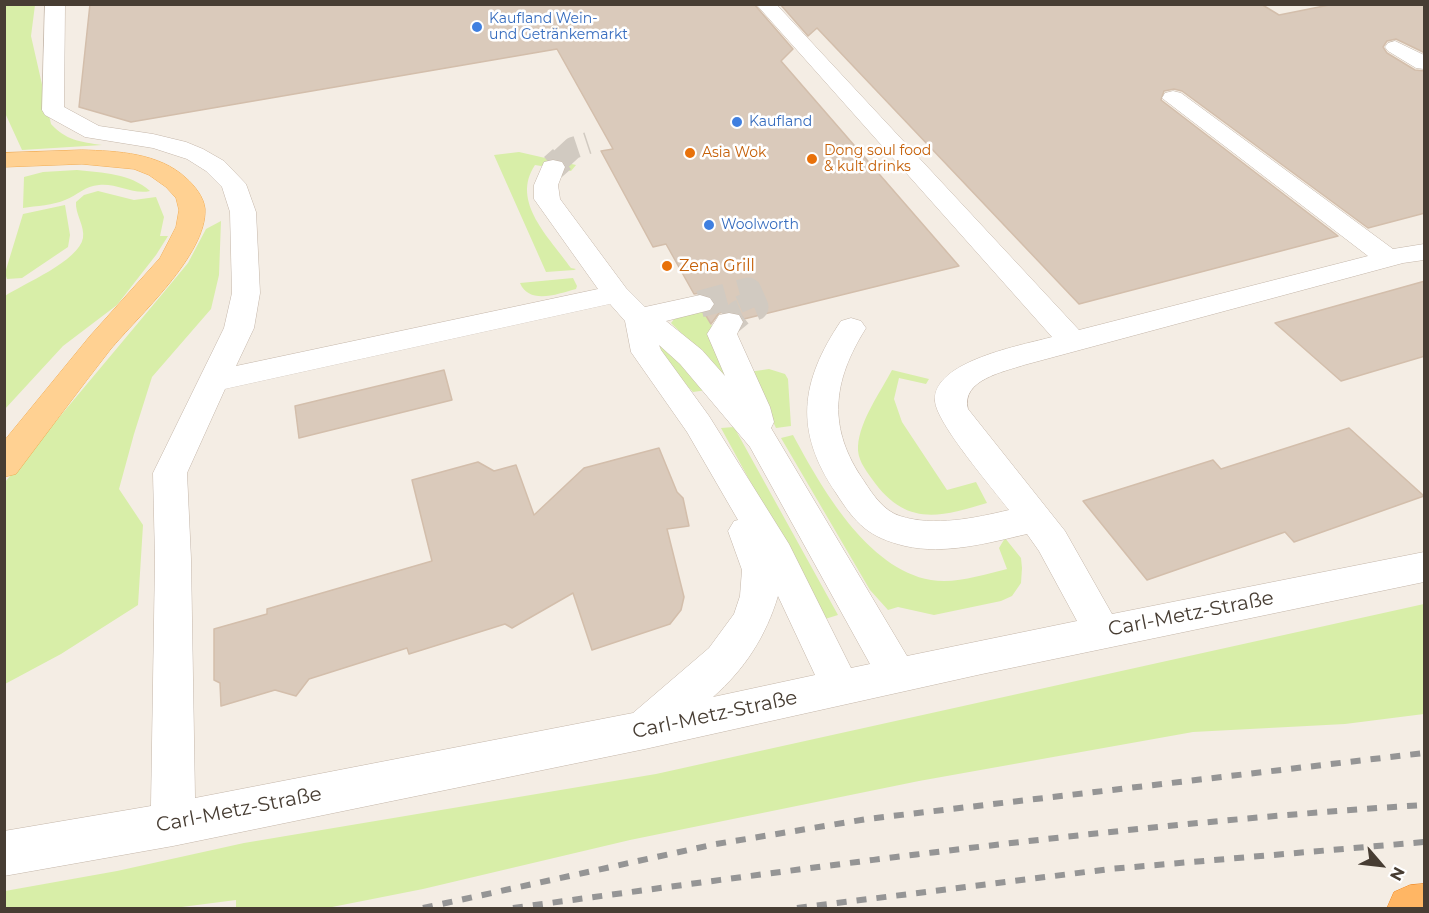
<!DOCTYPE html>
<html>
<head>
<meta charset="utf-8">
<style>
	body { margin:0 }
	#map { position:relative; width:1429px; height:913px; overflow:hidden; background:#f4ede4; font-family:Montserrat,sans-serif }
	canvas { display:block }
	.frame { position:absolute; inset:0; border:6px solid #473d33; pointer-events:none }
	.north { position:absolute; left:1351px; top:835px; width:60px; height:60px; -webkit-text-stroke:4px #fff; paint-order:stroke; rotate:118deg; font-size:16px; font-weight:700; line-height:24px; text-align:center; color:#473d33 }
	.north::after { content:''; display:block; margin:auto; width:21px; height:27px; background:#473d33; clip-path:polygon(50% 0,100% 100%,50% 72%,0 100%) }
</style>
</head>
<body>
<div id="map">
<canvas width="1429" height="913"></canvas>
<div class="frame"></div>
<div class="north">N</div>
</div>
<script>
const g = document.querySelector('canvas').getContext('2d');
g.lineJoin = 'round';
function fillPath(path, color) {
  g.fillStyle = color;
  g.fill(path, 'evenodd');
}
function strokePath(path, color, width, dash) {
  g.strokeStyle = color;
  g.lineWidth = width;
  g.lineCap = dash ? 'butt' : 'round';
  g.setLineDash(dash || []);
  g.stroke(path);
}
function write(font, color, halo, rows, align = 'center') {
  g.font = font + ' Montserrat,sans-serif';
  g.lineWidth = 5;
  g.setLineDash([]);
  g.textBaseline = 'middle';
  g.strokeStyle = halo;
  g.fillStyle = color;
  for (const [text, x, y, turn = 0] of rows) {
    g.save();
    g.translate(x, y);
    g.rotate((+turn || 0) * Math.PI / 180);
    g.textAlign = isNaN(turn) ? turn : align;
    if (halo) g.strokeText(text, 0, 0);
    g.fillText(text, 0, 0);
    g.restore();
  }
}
fillPath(new Path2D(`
	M 4,5 L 35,5 L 31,36 L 51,124 C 65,140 81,142 102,145 L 22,150 L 5,113 Z
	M 519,152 L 576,165 L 571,171 L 535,165 C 510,202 550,238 571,268 L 576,269 L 574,270 L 546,272 L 494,155 Z
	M 77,170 C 103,173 130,173 150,191 C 133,195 117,183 99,185 C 85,186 78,195 65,200 C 54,205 36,206 23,208 L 24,177 L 43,172 Z
	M 98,191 L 134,200 L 156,197 L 164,217 L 160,236 L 168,236 L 156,255 L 117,305 L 63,346 L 5,409 L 5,296 C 23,284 79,261 83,238 C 85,226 75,214 76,202 L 84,195 Z
	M 65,205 L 70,235 L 68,247 L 22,278 L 7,279 L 5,273 L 23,214 Z
	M 221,221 L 219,275 L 211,309 L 152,377 L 134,434 L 119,489 L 143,525 L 138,605 L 61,654 L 5,684 L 5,482 L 164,292 L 188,263 L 206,229 Z
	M 573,278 L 577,286 L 576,289 C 558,294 529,305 520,283 Z
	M 703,310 L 712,326 L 727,378 L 671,323 L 675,318 Z
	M 660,341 L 707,390 L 693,392 L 669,367 L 655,343 Z
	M 769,369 L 785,374 L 788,379 L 791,426 L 776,428 L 749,372 Z
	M 892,370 L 929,379 L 926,384 L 899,378 L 894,399 L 902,422 L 947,490 L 976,482 L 987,503 C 938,518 905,526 872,479 C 865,469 857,459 858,446 C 860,420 880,393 892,370 Z
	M 734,427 L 838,615 L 825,619 L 721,428 Z
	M 793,435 C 821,487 867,569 931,580 C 956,584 982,575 1007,569 L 999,548 L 1005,538 L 1021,558 L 1022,568 L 1021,583 L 1012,596 L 1001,601 L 934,615 L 898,607 L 888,610 L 870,590 L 781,438 Z
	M 1424,604 L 1424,714 L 1345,724 L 1193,732 L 919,781 L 630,840 L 423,889 L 327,908 L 236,908 L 236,900 L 174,908 L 5,908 L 5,891 L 117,871 L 244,843 L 656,774 Z`), '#d8eea8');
const building = new Path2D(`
	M 90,4 L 754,4 L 793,49 L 781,61 L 959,266 L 744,319 L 739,313 L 729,311 L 719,313 L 711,324 L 705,314 L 712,311 L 716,303 L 711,296 L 701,293 L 694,294 L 666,244 L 653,247 L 601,151 L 613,149 L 557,49 L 131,122 L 79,107 Z
	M 780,4 L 1261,4 L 1279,15 L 1334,4 L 1425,4 L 1425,53 L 1396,39 L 1387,41 L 1383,47 L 1387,53 L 1415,70 L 1425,71 L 1425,213 L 1368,228 L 1182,91 L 1174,89 L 1164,91 L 1161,100 L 1338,236 L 1079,304 L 817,28 L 808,36 Z
	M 1425,281 L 1425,356 L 1341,381 L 1275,323 Z
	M 444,370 L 452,400 L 299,438 L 295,406 Z
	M 1349,428 L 1424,496 L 1294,542 L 1285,532 L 1147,580 L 1083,501 L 1213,460 L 1221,469 Z
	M 659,448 L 677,492 L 683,498 L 689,526 L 667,529 L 684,597 L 681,610 L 670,624 L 592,650 L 573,593 L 512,628 L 505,624 L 409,654 L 407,648 L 309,679 L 296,696 L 275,690 L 221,706 L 220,683 L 214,680 L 214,629 L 267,614 L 267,609 L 432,561 L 412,480 L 478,462 L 494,471 L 516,465 L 534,515 L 584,468 Z`);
fillPath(building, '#dacabb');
strokePath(building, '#d3beab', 1.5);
strokePath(new Path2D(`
	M 560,160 L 573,148 L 588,143`), '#d1cac1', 22, [22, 10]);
strokePath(new Path2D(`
	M 553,167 L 562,159
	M 700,304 L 748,291 L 755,307 L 740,313 L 729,322`), '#d1cac1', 27, [27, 14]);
const minor = new Path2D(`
	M 45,4 L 65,4 L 64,107 L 99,126 L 153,134 L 186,142 L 203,149 L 224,161 L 246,184 L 256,212 L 260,293 L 254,328 L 236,366 L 598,289 L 534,199 L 534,185 L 544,162 L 553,160 L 562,162 L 565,167 L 558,185 L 560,199 L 626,288 L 645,307 L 700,295 L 710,298 L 714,304 L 710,310 L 666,321 L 702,350 L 725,376 L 707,334 L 719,315 L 729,313 L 739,315 L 743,322 L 737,334 L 770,407 L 774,422 L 771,428 L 907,656 L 1077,621 L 1039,551 L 1027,534 C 988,543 945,555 905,546 C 868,537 856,524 836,493 C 794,431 800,382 841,321 L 851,318 L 861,321 L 866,328 C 832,382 827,428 864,481 C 873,495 884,511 900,516 C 934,527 975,518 1009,510 C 994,490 936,423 935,401 C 932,361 1023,345 1052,337 L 756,4 L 776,4 L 1079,330 L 1368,256 L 1162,98 L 1165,93 L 1173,91 L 1181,93 L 1393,249 L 1424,244 L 1424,260 L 1403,263 L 1024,365 C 1003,372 961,380 968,409 L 1065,531 L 1112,614 L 1424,552 L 1424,582 L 982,674 L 645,749 L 173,846 L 4,876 L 4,831 L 151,806 L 155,559 L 153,473 L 224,328 L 232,293 L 230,212 L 222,187 L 206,171 L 187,159 L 153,148 L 85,137 L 45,115 L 42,110 ZM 610,304 L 625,321 L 631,352 L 687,432 L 738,520 L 734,521 L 728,531 L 742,570 L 740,596 L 734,614 L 709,648 L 633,713 L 195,798 L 191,559 L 187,473 L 225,389 ZM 659,345 L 680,364 L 750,447 L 870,664 L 851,668 L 789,544 L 709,416 L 661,350 ZM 778,596 L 815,675 L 713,697 C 745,669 766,636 778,596 Z
	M 1395,41 L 1424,55 L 1424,69 L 1416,68 L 1388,51 L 1385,47 L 1388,43 Z`);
const major = new Path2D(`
	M 82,150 C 118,151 159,153 186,178 C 194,185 204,197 205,209 C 207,255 138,316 110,350 C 78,391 47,433 16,474 L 4,477 L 4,441 L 90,336 L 160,258 L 176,227 L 179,210 L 176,198 L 166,187 L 149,175 L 134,169 L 82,164 L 4,167 L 4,153 Z`);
const highway = new Path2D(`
	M 1424,884 L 1424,908 L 1387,908 L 1394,892 L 1410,885 Z`);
strokePath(minor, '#c4b6a9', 1);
strokePath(major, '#f2ad55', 1);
strokePath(highway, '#f08823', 1);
fillPath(minor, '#fff');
fillPath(major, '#ffd192');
fillPath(highway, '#ffb664');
strokePath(new Path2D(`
	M 423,908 L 716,844 L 867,819 L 1424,753
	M 513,908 C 816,867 1118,824 1424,805
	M 797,908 L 1110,869 L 1424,842`), '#959595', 6, [10, 10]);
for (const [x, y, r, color] of [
	[477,27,6,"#3f7fe0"],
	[737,122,6,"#3f7fe0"],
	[690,153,6,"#e8710a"],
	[812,159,6,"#e8710a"],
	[709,225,6,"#3f7fe0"],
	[667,266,6,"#e8710a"]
]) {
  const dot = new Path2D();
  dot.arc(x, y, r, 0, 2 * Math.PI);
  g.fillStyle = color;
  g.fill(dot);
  strokePath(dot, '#fff', 2);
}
write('14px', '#366cbe', '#fff', [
	["Kaufland Wein-",489,19],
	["und Getränkemarkt",489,35],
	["Kaufland",749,122],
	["Woolworth",721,225]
], 'left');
write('14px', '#c56008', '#fff', [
	["Dong soul food",824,151],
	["& kult drinks",824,167],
	["Asia Wok",702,153]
], 'left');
write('16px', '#c56008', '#fff', [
	["Zena Grill",679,266]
], 'left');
write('20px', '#473d33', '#fff', [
	["Carl-Metz-Straße",1191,614,-11],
	["Carl-Metz-Straße",715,715,-12],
	["Carl-Metz-Straße",239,810,-11]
]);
</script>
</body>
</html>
